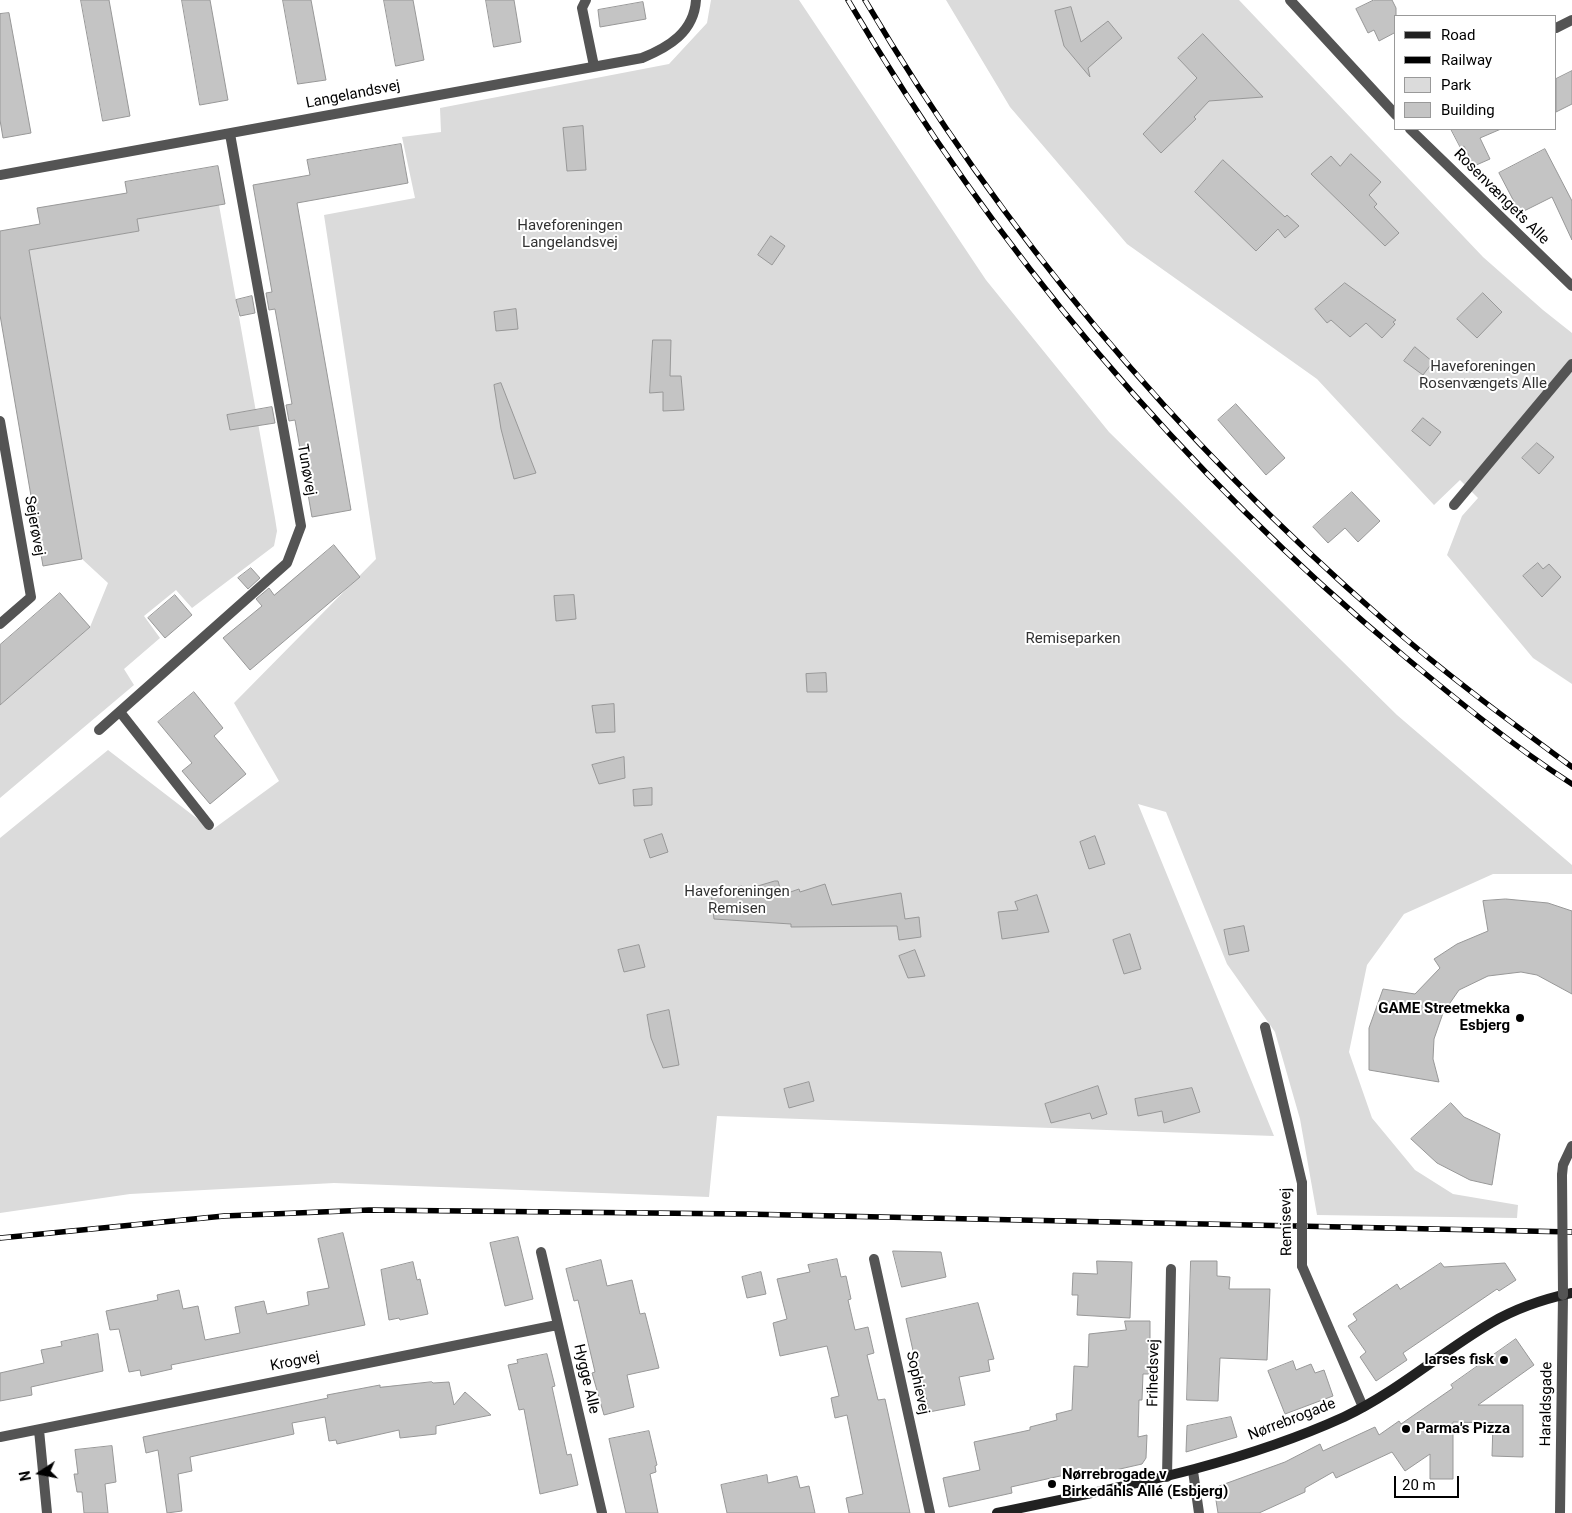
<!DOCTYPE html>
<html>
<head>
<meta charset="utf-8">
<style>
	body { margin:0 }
	#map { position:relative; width:1572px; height:1513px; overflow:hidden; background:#fff; font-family:Roboto,sans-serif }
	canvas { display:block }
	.legend { position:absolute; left:1394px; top:15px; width:162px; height:115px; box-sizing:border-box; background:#fff; border:1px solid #999; margin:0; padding:6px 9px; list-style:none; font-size:15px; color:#000 }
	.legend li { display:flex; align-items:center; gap:10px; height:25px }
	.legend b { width:25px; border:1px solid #999 }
	.north { position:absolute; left:15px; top:1448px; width:50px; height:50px; -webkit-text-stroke:4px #fff; paint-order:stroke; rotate:259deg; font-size:14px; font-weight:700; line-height:20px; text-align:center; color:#000 }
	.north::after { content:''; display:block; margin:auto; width:18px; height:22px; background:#000; clip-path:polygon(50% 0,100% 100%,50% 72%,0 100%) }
	.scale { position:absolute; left:1394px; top:1476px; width:65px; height:22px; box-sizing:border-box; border:2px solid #000; border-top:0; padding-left:6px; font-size:15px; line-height:18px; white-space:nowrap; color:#000; -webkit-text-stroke:4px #fff; paint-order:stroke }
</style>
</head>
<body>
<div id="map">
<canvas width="1572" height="1513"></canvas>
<ul class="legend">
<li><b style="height:6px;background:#212121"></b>Road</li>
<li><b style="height:6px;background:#000"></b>Railway</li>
<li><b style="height:14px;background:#dbdbdb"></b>Park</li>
<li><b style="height:14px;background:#c4c4c4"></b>Building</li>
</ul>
<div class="north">N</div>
<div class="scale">20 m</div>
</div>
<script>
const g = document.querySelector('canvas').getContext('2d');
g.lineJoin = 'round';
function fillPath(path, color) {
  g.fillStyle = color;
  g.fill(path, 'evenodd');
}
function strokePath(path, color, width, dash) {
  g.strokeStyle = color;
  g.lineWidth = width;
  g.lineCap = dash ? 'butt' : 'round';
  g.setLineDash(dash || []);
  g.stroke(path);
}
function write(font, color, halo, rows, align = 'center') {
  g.font = font + ' Roboto,sans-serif';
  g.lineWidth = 4;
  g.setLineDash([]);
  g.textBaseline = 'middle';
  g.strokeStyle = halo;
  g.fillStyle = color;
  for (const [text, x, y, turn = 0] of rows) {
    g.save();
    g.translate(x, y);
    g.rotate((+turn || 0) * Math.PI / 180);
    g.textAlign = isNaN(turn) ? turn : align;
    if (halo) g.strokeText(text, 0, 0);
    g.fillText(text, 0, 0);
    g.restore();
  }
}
fillPath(new Path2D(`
	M 711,0 L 799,0 L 986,280 L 1109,432 L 1397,715 L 1572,865 L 1572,874 L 1493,874 L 1404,914 L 1367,965 L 1349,1052 L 1372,1118 L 1415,1170 L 1453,1194 L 1518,1205 L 1517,1218 L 1317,1215 L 1300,1119 L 1275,1032 L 1227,964 L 1166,812 L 1138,804 L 1274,1136 L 717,1116 L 709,1197 L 334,1183 L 130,1194 L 0,1213 L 0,838 L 108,750 L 212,830 L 279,781 L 234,703 L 376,559 L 324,215 L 415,198 L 402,137 L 441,132 L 440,108 L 669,64 L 707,23 Z
	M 946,0 L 1239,0 L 1483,257 L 1543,310 L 1572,333 L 1572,684 L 1533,658 L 1447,555 L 1462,516 L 1478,498 L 1460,480 L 1434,505 L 1317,379 L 1127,244 L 1010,107 Z
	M 219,205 L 275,518 L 277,531 L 274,546 L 192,608 L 176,590 L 144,616 L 160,638 L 124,669 L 134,685 L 0,798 L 0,705 L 90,627 L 108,583 L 82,559 L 29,250 L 139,231 L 137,219 Z`), '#dbdbdb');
const building = new Path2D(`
	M 81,0 L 109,0 L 130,116 L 103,121 Z
	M 182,0 L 210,0 L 228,100 L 200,105 Z
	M 283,0 L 311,0 L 326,80 L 298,84 Z
	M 384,0 L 413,0 L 424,60 L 396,66 Z
	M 486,0 L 514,0 L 521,42 L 494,47 Z
	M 1374,0 L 1392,0 L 1396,8 L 1396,32 L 1379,41 L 1374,30 L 1368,33 L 1356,9 Z
	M 643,2 L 646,19 L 600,27 L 598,10 Z
	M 1071,7 L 1081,42 L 1108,21 L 1122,38 L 1088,68 L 1090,77 L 1064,46 L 1055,11 Z
	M 9,13 L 31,133 L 3,138 L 0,120 L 0,14 Z
	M 1203,34 L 1263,97 L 1209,101 L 1194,117 L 1196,119 L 1161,153 L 1143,134 L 1197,78 L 1178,58 Z
	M 1572,71 L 1572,104 L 1556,112 L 1556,79 Z
	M 583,126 L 586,170 L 567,171 L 563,128 Z
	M 1451,129 L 1501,129 L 1480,138 L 1490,159 L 1474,166 L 1464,146 L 1461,148 Z
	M 401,144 L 408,183 L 297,203 L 351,510 L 312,517 L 295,420 L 289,421 L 286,405 L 292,404 L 275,309 L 269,310 L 266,293 L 272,292 L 253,185 L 310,175 L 307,160 Z
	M 1545,149 L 1572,201 L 1572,240 L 1552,197 L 1520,213 L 1499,173 Z
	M 1351,154 L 1381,182 L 1369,195 L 1377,204 L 1374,207 L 1399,233 L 1385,246 L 1311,174 L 1331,156 L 1340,166 Z
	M 1223,160 L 1285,217 L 1287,215 L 1299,226 L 1285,238 L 1278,229 L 1256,251 L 1195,192 Z
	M 218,166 L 225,204 L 137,219 L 139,231 L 29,250 L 82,559 L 43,566 L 0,315 L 0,231 L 40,224 L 37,208 L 127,193 L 125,182 Z
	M 771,236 L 785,246 L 772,265 L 758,255 Z
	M 1345,283 L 1396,320 L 1393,322 L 1395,324 L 1382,338 L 1366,323 L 1350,337 L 1331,320 L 1327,323 L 1315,309 Z
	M 1483,293 L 1502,312 L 1477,338 L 1457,319 Z
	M 252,296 L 255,313 L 240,316 L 236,300 Z
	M 516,309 L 518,329 L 496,331 L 494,312 Z
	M 653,340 L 671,340 L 670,376 L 681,376 L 684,410 L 663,411 L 663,392 L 650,393 Z
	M 1415,347 L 1433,362 L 1423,375 L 1404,361 Z
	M 501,383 L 536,473 L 514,479 L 501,429 L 494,385 Z
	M 1236,404 L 1285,458 L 1266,475 L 1218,420 Z
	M 272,407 L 275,423 L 230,430 L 227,415 Z
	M 1423,418 L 1441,432 L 1430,446 L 1412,431 Z
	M 1537,443 L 1554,457 L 1539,474 L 1522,458 Z
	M 1352,492 L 1380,521 L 1358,542 L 1345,528 L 1328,543 L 1313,527 Z
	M 334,545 L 360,577 L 250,670 L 223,638 L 262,606 L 256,599 L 269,588 L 274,595 Z
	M 1538,563 L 1543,569 L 1549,564 L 1561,577 L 1542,597 L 1523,576 Z
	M 251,568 L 260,578 L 248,589 L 238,578 Z
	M 60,593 L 90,627 L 0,705 L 0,645 Z
	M 175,595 L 192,615 L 165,638 L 148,618 Z
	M 574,595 L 576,619 L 556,621 L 554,596 Z
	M 826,673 L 827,692 L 807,692 L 806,674 Z
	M 194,692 L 223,728 L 214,736 L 246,774 L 210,804 L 182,771 L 192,763 L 158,722 Z
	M 614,704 L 615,732 L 596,733 L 592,706 Z
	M 624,757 L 625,778 L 599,784 L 592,765 Z
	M 652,788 L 652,805 L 634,806 L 633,790 Z
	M 662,834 L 668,852 L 650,858 L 644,840 Z
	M 1095,836 L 1105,864 L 1089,869 L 1080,842 Z
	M 775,881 L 778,881 L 782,895 L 799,889 L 800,892 L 825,884 L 832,905 L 901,893 L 905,919 L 919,917 L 921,937 L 899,940 L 897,926 L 791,927 L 791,924 L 714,919 L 711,891 L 742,886 L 743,890 Z
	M 1037,895 L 1049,932 L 1002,939 L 998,912 L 1018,910 L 1015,902 Z
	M 1506,899 L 1548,903 L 1572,911 L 1572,994 L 1537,975 L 1521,972 L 1488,976 L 1459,990 L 1443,1013 L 1434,1039 L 1433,1059 L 1439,1082 L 1369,1070 L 1369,1028 L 1383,989 L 1415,994 L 1440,968 L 1434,959 L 1457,944 L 1488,931 L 1483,901 Z
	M 1244,926 L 1249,951 L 1229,955 L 1224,930 Z
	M 1130,934 L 1141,969 L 1124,974 L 1113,940 Z
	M 639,945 L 645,967 L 624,972 L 618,950 Z
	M 915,950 L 925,976 L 908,978 L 899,956 Z
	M 669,1010 L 679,1065 L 663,1068 L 651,1038 L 647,1015 Z
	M 809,1082 L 814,1101 L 789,1108 L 784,1089 Z
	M 1098,1086 L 1107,1114 L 1092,1119 L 1090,1113 L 1051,1123 L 1045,1104 Z
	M 1192,1088 L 1200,1112 L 1164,1123 L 1162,1111 L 1138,1116 L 1135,1099 Z
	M 1451,1103 L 1464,1117 L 1500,1134 L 1492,1185 L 1470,1180 L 1437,1163 L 1411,1139 Z
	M 343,1233 L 365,1325 L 171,1365 L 172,1369 L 141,1376 L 140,1370 L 129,1372 L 119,1329 L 110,1330 L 106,1311 L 158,1300 L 157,1295 L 179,1290 L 183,1309 L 198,1306 L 205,1340 L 240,1333 L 235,1307 L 264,1301 L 267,1314 L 309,1305 L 307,1292 L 329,1288 L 318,1239 Z
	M 518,1237 L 533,1299 L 505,1306 L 490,1243 Z
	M 893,1251 L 941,1252 L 946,1277 L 902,1287 Z
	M 837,1259 L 841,1277 L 846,1276 L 851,1299 L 848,1300 L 855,1330 L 868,1327 L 874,1353 L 867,1355 L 878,1400 L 885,1399 L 910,1513 L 849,1513 L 846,1498 L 863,1494 L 847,1415 L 835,1418 L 831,1398 L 839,1396 L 827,1346 L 780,1356 L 773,1323 L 787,1319 L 777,1279 L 810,1272 L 808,1265 Z
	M 601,1260 L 607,1286 L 632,1280 L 640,1314 L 645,1313 L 659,1368 L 627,1375 L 634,1407 L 604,1415 L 592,1373 L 595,1372 L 578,1300 L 574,1301 L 566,1269 Z
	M 1097,1261 L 1132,1262 L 1130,1318 L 1077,1315 L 1078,1295 L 1072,1295 L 1073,1273 L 1097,1274 Z
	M 1191,1261 L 1217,1261 L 1217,1276 L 1230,1277 L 1229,1289 L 1270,1289 L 1267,1360 L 1220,1358 L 1218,1401 L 1187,1400 Z
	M 413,1262 L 417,1280 L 420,1279 L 428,1314 L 400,1320 L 399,1318 L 389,1320 L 381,1270 Z
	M 1441,1263 L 1444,1267 L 1505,1263 L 1516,1280 L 1499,1291 L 1497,1289 L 1403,1353 L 1407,1360 L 1376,1381 L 1360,1357 L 1366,1352 L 1348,1326 L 1357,1320 L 1353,1314 L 1397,1284 L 1400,1289 Z
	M 761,1272 L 766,1294 L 747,1298 L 742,1277 Z
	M 978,1303 L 994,1359 L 988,1360 L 990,1371 L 959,1377 L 965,1405 L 929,1412 L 926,1396 L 923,1396 L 906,1319 Z
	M 1125,1321 L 1150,1321 L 1150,1374 L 1143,1374 L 1142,1400 L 1139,1400 L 1138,1437 L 1147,1435 L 1146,1458 L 1142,1464 L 1089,1476 L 1087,1470 L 1011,1487 L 1012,1493 L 949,1507 L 943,1478 L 980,1470 L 974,1442 L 1030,1430 L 1030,1427 L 1057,1420 L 1056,1414 L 1072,1410 L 1074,1366 L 1088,1367 L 1089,1334 L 1126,1330 Z
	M 98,1334 L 103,1371 L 31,1387 L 32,1395 L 0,1401 L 0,1373 L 44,1363 L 41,1350 L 62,1346 L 61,1342 Z
	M 1516,1339 L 1534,1365 L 1478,1405 L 1523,1405 L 1523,1457 L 1492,1456 L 1493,1423 L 1453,1422 L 1453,1479 L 1430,1479 L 1430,1454 L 1405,1471 L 1392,1452 L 1336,1478 L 1333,1472 L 1305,1488 L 1305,1492 L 1259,1513 L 1218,1513 L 1215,1494 L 1219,1486 L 1285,1462 L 1320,1444 L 1323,1451 L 1375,1427 L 1379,1435 L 1399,1421 L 1401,1424 L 1453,1388 L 1451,1385 Z
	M 547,1354 L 555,1386 L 552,1387 L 567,1455 L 571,1454 L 578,1485 L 540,1494 L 524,1409 L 519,1410 L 508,1365 L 518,1363 L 517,1360 Z
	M 1293,1361 L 1296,1370 L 1311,1364 L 1315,1373 L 1324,1370 L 1333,1396 L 1285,1414 L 1268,1371 Z
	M 432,1382 L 433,1383 L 449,1382 L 454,1405 L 465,1392 L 491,1415 L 436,1426 L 436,1434 L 400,1438 L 399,1430 L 337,1444 L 336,1440 L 329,1441 L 325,1417 L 292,1423 L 294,1434 L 190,1457 L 192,1471 L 178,1474 L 182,1511 L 167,1513 L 158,1450 L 146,1453 L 143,1437 L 328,1398 L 327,1395 L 380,1385 L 380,1387 Z
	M 1231,1417 L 1237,1437 L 1186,1452 L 1187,1426 Z
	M 649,1431 L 657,1465 L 655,1466 L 656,1472 L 650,1474 L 658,1513 L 626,1513 L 609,1439 Z
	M 112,1446 L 116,1482 L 105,1484 L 108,1513 L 84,1513 L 82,1492 L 77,1492 L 74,1474 L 78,1474 L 75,1450 Z
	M 767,1475 L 768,1483 L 797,1476 L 800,1488 L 809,1486 L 815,1513 L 727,1513 L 721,1485 Z`);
fillPath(building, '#c4c4c4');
strokePath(building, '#989898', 1);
strokePath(new Path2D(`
	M 586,0 L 582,8 L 594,66
	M 1454,505 L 1572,364
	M 120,712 L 209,825
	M 1562,1175 L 1563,1165 L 1572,1146`), '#545454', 10);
strokePath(new Path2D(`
	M 1290,0 L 1396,115
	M 1556,28 L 1572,20
	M 1410,129 L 1572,286
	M 0,175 L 642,58 C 669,47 694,32 696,0
	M 0,421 L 31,597 L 0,624
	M 99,730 L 287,563 L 301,526 L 230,134
	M 1265,1027 L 1302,1183
	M 541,1252 L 602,1513
	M 874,1259 L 930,1513
	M 1302,1266 L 1363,1407
	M 39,1430 L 47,1513
	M 0,1437 L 557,1325
	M 1193,1471 L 1199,1513
	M 1167,1477 L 1171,1269
	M 1560,1513 L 1563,1295`), '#545454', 10);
strokePath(new Path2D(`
	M 997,1513 C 1115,1488 1234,1467 1344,1417 C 1397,1392 1440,1353 1491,1323 C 1515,1309 1544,1299 1572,1293`), '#212121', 10);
const rail = new Path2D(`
	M 848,0 C 994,249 1182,472 1404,656 C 1458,701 1513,746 1572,784
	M 865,0 C 1003,234 1180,443 1385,621 C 1444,673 1508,720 1572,767
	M 0,1238 L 224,1216 L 369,1210 L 744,1214 L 1572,1232`);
strokePath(rail, '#000', 5.5);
strokePath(rail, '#fff', 4, [11]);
strokePath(new Path2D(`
	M 1562,1175 L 1563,1295`), '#545454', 10);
strokePath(new Path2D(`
	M 1302,1183 L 1302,1266`), '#545454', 10);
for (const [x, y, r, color] of [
	[1520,1018,5,"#000"],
	[1504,1360,5,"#000"],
	[1406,1429,5,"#000"],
	[1052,1484,5,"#000"]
]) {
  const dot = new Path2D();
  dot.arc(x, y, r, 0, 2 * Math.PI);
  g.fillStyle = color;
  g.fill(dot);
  strokePath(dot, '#fff', 2);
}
write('15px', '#000', '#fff', [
	["Langelandsvej",353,95,-11],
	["Rosenvængets Alle",1501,197,45],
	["Tunøvej",306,470,80],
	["Sejerøvej",34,526,80],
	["Remisevej",1287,1222,-91],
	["Krogvej",295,1362,-11],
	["Frihedsvej",1154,1373,-89],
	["Hygge Alle",586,1379,77],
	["Sophievej",917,1383,78],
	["Haraldsgade",1547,1404,-89],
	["Nørrebrogade",1292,1420,-21]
]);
write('15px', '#323232', '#fff', [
	["Haveforeningen",570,226],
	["Langelandsvej",570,243],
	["Haveforeningen",1483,367],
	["Rosenvængets Alle",1483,384],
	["Remiseparken",1073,639],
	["Haveforeningen",737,892],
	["Remisen",737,909]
]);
write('bold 15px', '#000', '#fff', [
	["GAME Streetmekka",1510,1009],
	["Esbjerg",1510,1026],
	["larses fisk",1494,1360],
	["Parma's Pizza",1416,1429,"left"],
	["Nørrebrogade v",1062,1475,"left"],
	["Birkedahls Allé (Esbjerg)",1062,1492,"left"]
], 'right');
</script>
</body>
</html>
